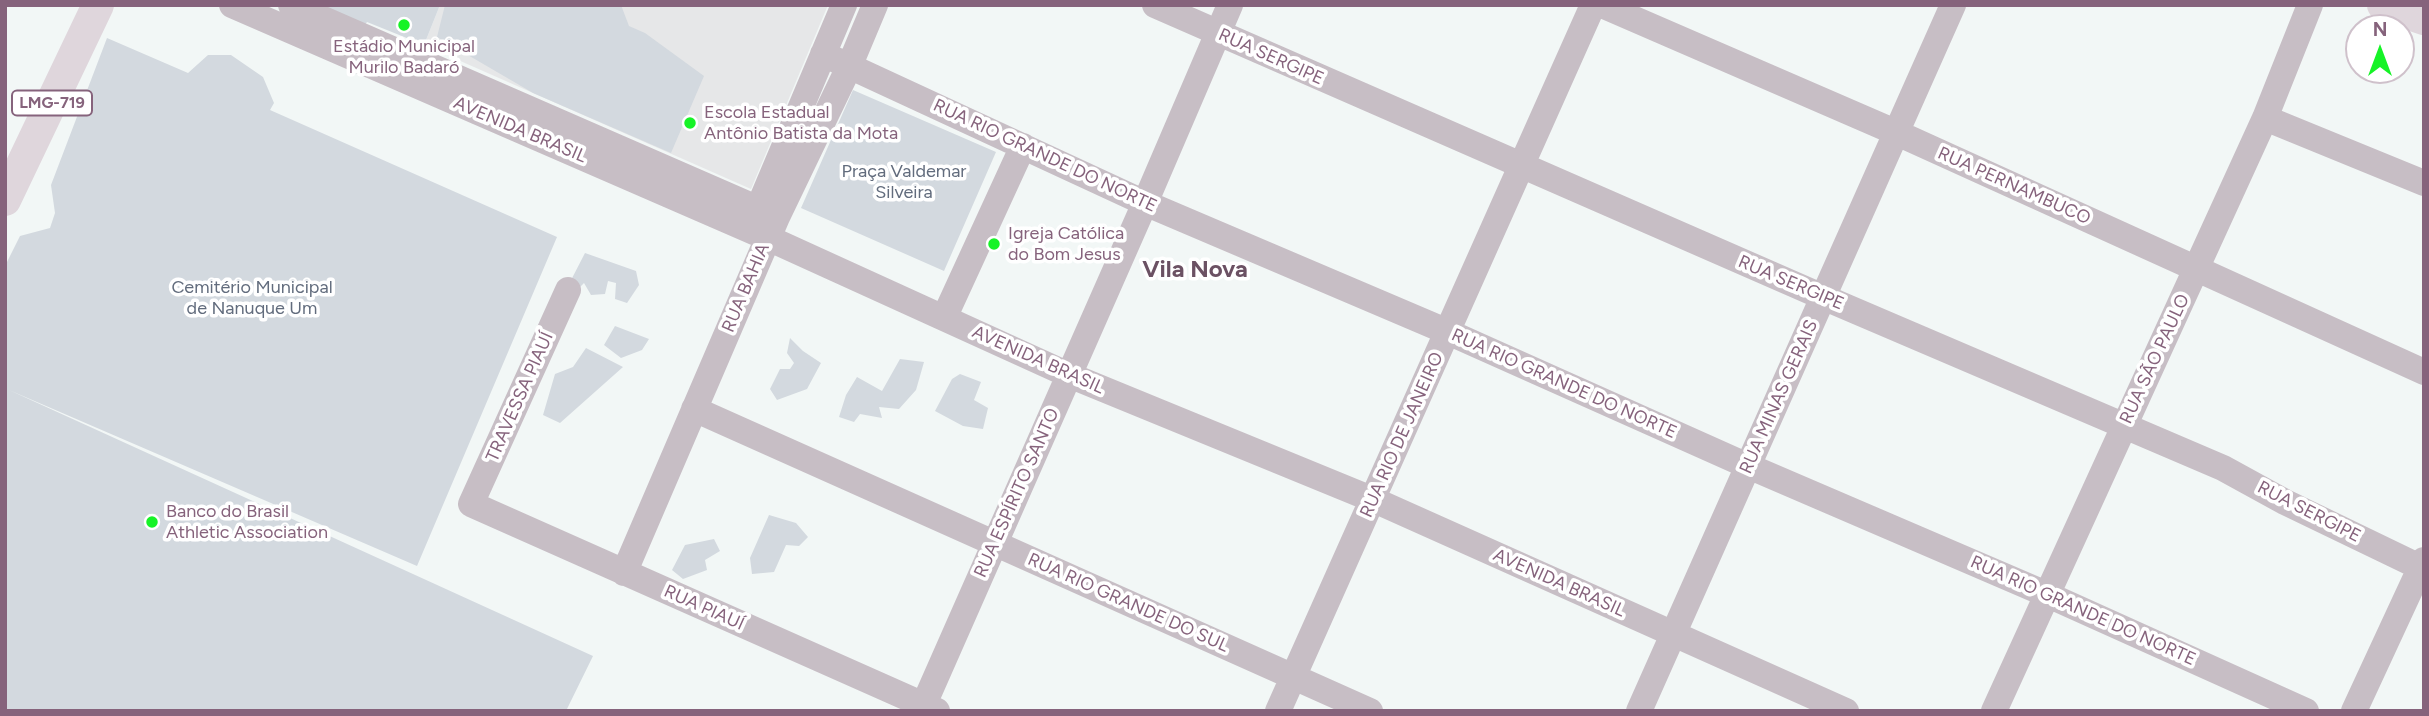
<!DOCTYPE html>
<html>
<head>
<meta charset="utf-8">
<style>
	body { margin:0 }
	#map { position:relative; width:2429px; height:716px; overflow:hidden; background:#f2f7f6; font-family:Figtree,sans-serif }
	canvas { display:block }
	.frame { position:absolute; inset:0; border:7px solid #86637c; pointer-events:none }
	.north { position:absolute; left:2345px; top:14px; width:70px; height:70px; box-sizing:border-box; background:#fff; border:2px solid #cfc1cb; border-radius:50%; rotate:0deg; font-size:19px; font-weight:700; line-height:28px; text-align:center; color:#86637c }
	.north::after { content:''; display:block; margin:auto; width:24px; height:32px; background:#16f327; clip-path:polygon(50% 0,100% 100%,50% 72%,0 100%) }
</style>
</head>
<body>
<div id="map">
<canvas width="2429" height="716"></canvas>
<div class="frame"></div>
<div class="north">N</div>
</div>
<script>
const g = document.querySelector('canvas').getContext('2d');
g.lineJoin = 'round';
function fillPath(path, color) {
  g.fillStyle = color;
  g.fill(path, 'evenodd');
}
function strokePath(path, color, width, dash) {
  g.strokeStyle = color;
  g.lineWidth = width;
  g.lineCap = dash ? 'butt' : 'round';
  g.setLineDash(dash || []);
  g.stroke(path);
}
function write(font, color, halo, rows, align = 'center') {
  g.font = font + ' Figtree,sans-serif';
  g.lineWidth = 7;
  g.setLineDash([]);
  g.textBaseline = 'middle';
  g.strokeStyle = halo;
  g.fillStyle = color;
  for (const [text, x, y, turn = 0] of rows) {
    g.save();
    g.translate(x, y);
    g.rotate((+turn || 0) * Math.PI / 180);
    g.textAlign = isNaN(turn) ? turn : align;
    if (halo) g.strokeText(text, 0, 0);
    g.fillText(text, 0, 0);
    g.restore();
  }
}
fillPath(new Path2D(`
	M 440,5 L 828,5 L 751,189 L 424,45 Z`), '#e6e7e8');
fillPath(new Path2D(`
	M 308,5 L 440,5 L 424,45 L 367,22 L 363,28 Z
	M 445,5 L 621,5 L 629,26 L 645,33 L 704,76 L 671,153 L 533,93 L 437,37 Z
	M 107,38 L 188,73 L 208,55 L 231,55 L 263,77 L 274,103 L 270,110 L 557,237 L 417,566 L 9,390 L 593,656 L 566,711 L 5,711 L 5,266 L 20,236 L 50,228 L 55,213 L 51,185 Z
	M 853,90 L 996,152 L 944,271 L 801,208 Z
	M 585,253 L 636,271 L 639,285 L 627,303 L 615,299 L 616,283 L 608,281 L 605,294 L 591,295 L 584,283 L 574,293 L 568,286 Z
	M 615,326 L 649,339 L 642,350 L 621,358 L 604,345 Z
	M 790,338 L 803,351 L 821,363 L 807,389 L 777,400 L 770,389 L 780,369 L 790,369 L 794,363 L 787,353 Z
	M 586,348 L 623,367 L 560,423 L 543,415 L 555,374 L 573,367 Z
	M 900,359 L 924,362 L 916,390 L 899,409 L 879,407 L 882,418 L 860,414 L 854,422 L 839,417 L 846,395 L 857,377 L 882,391 Z
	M 960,374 L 981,382 L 974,400 L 988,408 L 983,429 L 963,426 L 935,411 L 952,379 Z
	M 769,515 L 796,523 L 808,537 L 799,546 L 786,545 L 774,572 L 752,574 L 750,558 Z
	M 714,539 L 720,551 L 705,560 L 707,570 L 683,579 L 672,570 L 685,545 Z`), '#d3d9df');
strokePath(new Path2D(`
	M 232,5 L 768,238 L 1069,375 L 1374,500 L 1846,711
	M 291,5 L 777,217
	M 1155,5 L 1823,297 L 2223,468 L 2285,502 L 2424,569
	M 1602,5 L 1895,132 L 2424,372
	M 823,54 L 1145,203 L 1448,332 L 1748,466 L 2046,594 L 2306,711
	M 2265,118 L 2424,183
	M 752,223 L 844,5
	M 568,290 L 471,504 L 937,711
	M 944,318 L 1023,146
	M 694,409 L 1370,711
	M 624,573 L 777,217 L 849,67 L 875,5
	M 921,711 L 1145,203 L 1230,5
	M 1278,711 L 1593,5
	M 1639,711 L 1953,5
	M 1994,711 L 2265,118 L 2310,5
	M 2354,711 L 2424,560`), '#c7bec5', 26);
strokePath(new Path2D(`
	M 2383,5 L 2424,19
	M 5,200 L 98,5`), '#dfd6dc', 32);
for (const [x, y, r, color] of [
	[404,25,7,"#16f327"],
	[690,123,7,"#16f327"],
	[994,244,7,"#16f327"],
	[152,522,7,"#16f327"]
]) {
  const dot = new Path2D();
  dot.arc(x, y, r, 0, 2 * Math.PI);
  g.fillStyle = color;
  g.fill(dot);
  strokePath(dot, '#fff', 2.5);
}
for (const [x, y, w] of [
	[52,103,80]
]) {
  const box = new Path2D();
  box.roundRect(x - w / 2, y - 12.5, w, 25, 5);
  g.fillStyle = '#fff';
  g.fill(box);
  strokePath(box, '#86637c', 2);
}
write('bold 16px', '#86637c', null, [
	["LMG-719",52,103]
]);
write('18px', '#86637c', '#fff', [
	["Estádio Municipal",404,47,"center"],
	["Murilo Badaró",404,68,"center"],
	["Escola Estadual",704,113],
	["Antônio Batista da Mota",704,134],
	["Igreja Católica",1008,234],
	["do Bom Jesus",1008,255],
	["Banco do Brasil",166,512],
	["Athletic Association",166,533]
], 'left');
write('18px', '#86637c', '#fff', [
	["RUA SERGIPE",1271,57,24],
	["AVENIDA BRASIL",520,130,23],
	["RUA RIO GRANDE DO NORTE",1045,156,25],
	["RUA PERNAMBUCO",2014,186,24],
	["RUA SERGIPE",1791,283,23],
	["RUA BAHIA",746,288,-67],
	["RUA SÃO PAULO",2155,359,-65],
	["AVENIDA BRASIL",1038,360,24],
	["RUA RIO GRANDE DO NORTE",1564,384,24],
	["TRAVESSA PIAUÍ",520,397,-66],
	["RUA MINAS GERAIS",1779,397,-66],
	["RUA RIO DE JANEIRO",1402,435,-66],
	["RUA ESPÍRITO SANTO",1017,493,-66],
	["RUA SERGIPE",2309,512,27],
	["AVENIDA BRASIL",1559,583,24],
	["RUA RIO GRANDE DO SUL",1128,603,24],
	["RUA PIAUÍ",704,608,24],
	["RUA RIO GRANDE DO NORTE",2083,611,24]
]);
write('18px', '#626c7d', '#fff', [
	["Praça Valdemar",904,172],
	["Silveira",904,193],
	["Cemitério Municipal",252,288],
	["de Nanuque Um",252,309]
]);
write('bold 24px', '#6b5163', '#fff', [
	["Vila Nova",1195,270]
]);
</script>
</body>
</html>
